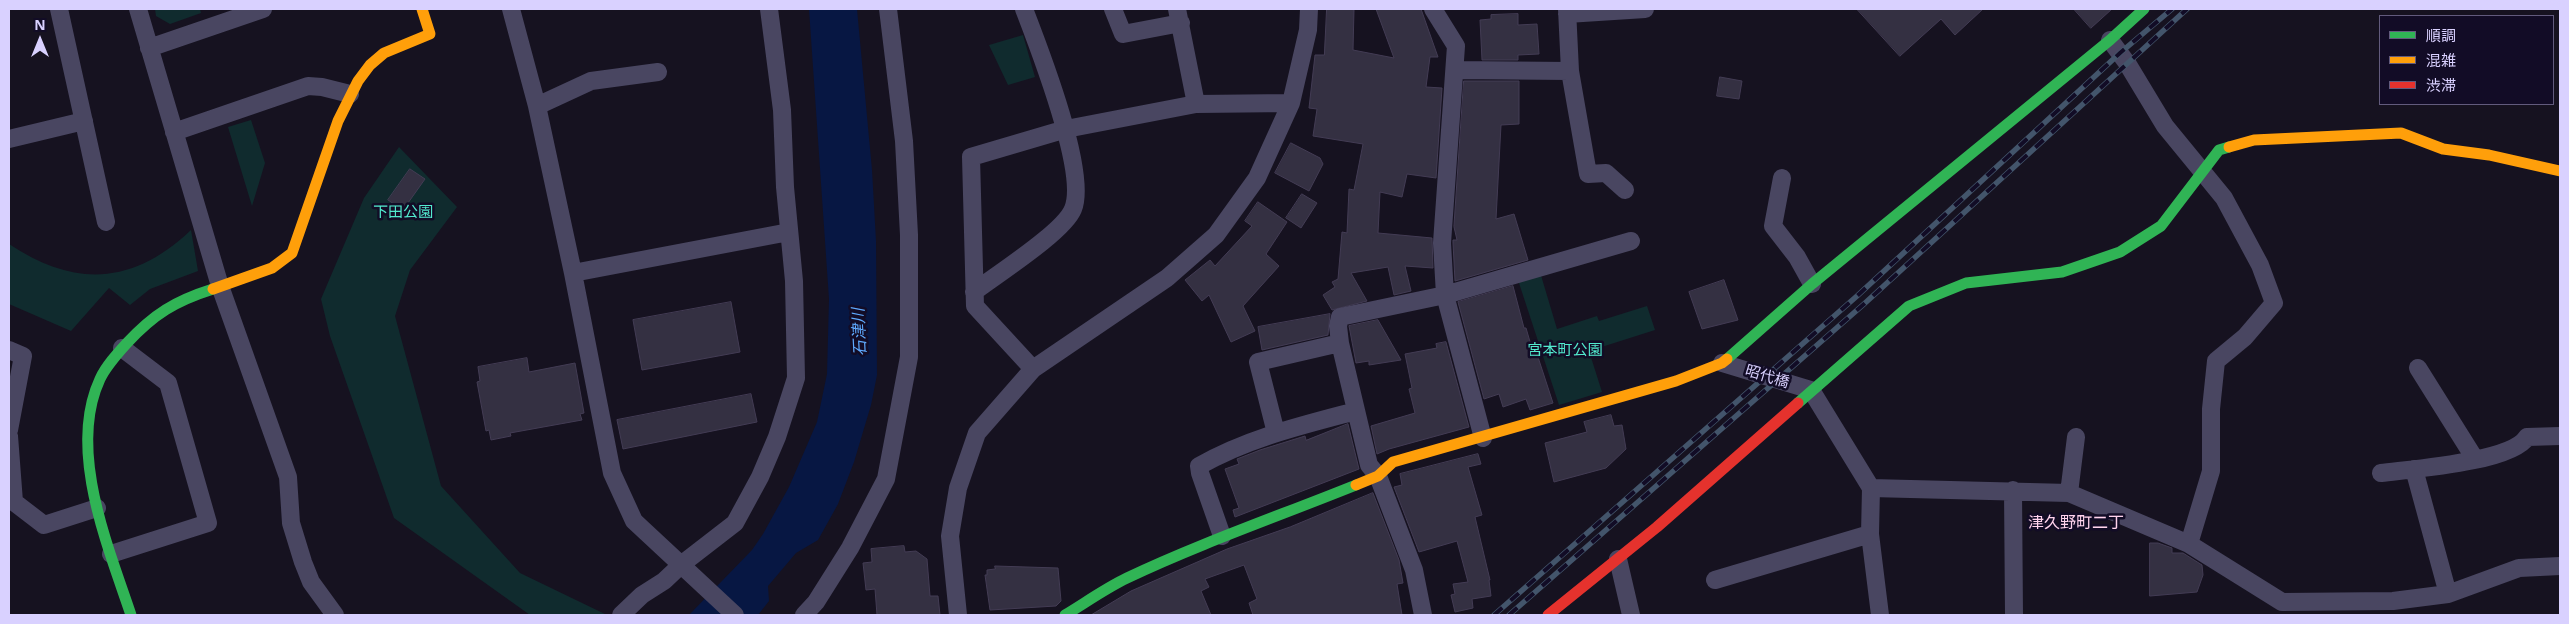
<!DOCTYPE html>
<html>
<head>
<meta charset="utf-8">
<style>
	body { margin:0 }
	#map { position:relative; width:2569px; height:624px; overflow:hidden; background:#161220; font-family:"Open Sans","Noto Sans JP",sans-serif }
	canvas { display:block }
	.frame { position:absolute; inset:0; border:10px solid #d9d1ff; pointer-events:none }
	.legend { position:absolute; left:2379px; top:15px; width:175px; height:90px; box-sizing:border-box; background:#120c26; border:1px solid #625b7d; margin:0; padding:6px 9px; list-style:none; font-size:15px; color:#d9d1ff }
	.legend li { display:flex; align-items:center; gap:10px; height:25px }
	.legend b { width:25px; border:1px solid #625b7d }
	.north { position:absolute; left:15px; top:15px; width:50px; height:50px; -webkit-text-stroke:4px #120c26; paint-order:stroke; rotate:0deg; font-size:14px; font-weight:700; line-height:20px; text-align:center; color:#d9d1ff }
	.north::after { content:''; display:block; margin:auto; width:18px; height:22px; background:#d9d1ff; clip-path:polygon(50% 0,100% 100%,50% 72%,0 100%) }
</style>
</head>
<body>
<div id="map">
<canvas width="2569" height="624"></canvas>
<div class="frame"></div>
<ul class="legend">
<li><b style="height:6px;background:#30b455"></b>順調</li>
<li><b style="height:6px;background:#ff9f0a"></b>混雑</li>
<li><b style="height:6px;background:#e5322d"></b>渋滞</li>
</ul>
<div class="north">N</div>
</div>
<script>
const g = document.querySelector('canvas').getContext('2d');
g.lineJoin = 'round';
function fillPath(path, color) {
  g.fillStyle = color;
  g.fill(path, 'evenodd');
}
function strokePath(path, color, width, dash) {
  g.strokeStyle = color;
  g.lineWidth = width;
  g.lineCap = dash ? 'butt' : 'round';
  g.setLineDash(dash || []);
  g.stroke(path);
}
function write(font, color, halo, rows, align = 'center') {
  g.font = font + ' "Open Sans","Noto Sans JP",sans-serif';
  g.lineWidth = 5;
  g.setLineDash([]);
  g.textBaseline = 'middle';
  g.strokeStyle = halo;
  g.fillStyle = color;
  for (const [text, x, y, turn = 0] of rows) {
    g.save();
    g.translate(x, y);
    g.rotate((+turn || 0) * Math.PI / 180);
    g.textAlign = isNaN(turn) ? turn : align;
    if (halo) g.strokeText(text, 0, 0);
    g.fillText(text, 0, 0);
    g.restore();
  }
}
fillPath(new Path2D(`
	M 155,9 L 200,9 L 201,13 L 170,24 L 156,16 Z
	M 1023,35 L 1035,77 L 1008,85 L 989,45 Z
	M 251,120 L 265,163 L 252,206 L 228,127 Z
	M 399,147 L 457,207 L 410,270 L 395,316 L 441,486 L 520,573 L 607,615 L 530,615 L 394,518 L 330,336 L 321,299 L 364,198 Z
	M 191,230 L 198,271 L 150,289 L 130,305 L 109,288 L 71,331 L 9,304 L 9,244 C 75,288 133,285 191,230 Z
	M 1540,272 L 1557,329 L 1597,316 L 1599,321 L 1647,306 L 1655,330 L 1589,351 L 1602,392 L 1559,405 L 1518,280 Z`), '#102b2e');
fillPath(new Path2D(`
	M 809,9 L 857,9 L 872,170 L 876,241 L 877,375 L 871,405 L 854,462 L 838,504 L 818,540 L 796,553 L 768,586 L 769,601 L 758,615 L 689,615 L 752,550 L 763,534 L 789,487 L 817,422 L 827,374 L 829,299 Z`), '#071743');
const building = new Path2D(`
	M 1327,9 L 1354,9 L 1353,50 L 1394,58 L 1376,9 L 1421,9 L 1438,57 L 1430,57 L 1426,87 L 1442,88 L 1436,178 L 1407,174 L 1402,197 L 1380,192 L 1378,233 L 1432,238 L 1433,268 L 1405,266 L 1411,291 L 1394,295 L 1388,267 L 1351,273 L 1367,301 L 1332,310 L 1323,295 L 1335,287 L 1332,282 L 1338,279 L 1342,232 L 1347,233 L 1349,189 L 1354,190 L 1363,144 L 1313,136 L 1317,109 L 1309,108 L 1315,55 L 1324,55 Z
	M 1857,9 L 1983,9 L 1955,35 L 1941,19 L 1900,56 Z
	M 2074,9 L 2112,9 L 2091,28 Z
	M 1518,14 L 1518,25 L 1537,24 L 1539,54 L 1518,55 L 1518,60 L 1482,60 L 1480,20 L 1491,19 L 1491,15 Z
	M 1720,77 L 1742,81 L 1739,99 L 1717,96 Z
	M 1464,81 L 1519,81 L 1519,124 L 1501,125 L 1496,219 L 1514,214 L 1528,260 L 1455,281 L 1453,243 L 1453,240 L 1457,240 L 1454,227 Z
	M 1291,143 L 1320,158 L 1323,164 L 1309,191 L 1275,173 Z
	M 410,169 L 425,179 L 403,210 L 388,200 Z
	M 1302,194 L 1317,203 L 1301,228 L 1286,218 Z
	M 1258,202 L 1287,222 L 1266,254 L 1279,266 L 1243,306 L 1255,331 L 1231,342 L 1209,295 L 1202,301 L 1185,280 L 1210,260 L 1215,266 L 1252,226 L 1245,221 Z
	M 1724,280 L 1738,320 L 1702,329 L 1689,292 Z
	M 1513,286 L 1524,328 L 1526,328 L 1533,352 L 1536,351 L 1553,403 L 1530,410 L 1526,399 L 1503,407 L 1499,394 L 1484,399 L 1458,302 Z
	M 731,302 L 740,352 L 642,370 L 633,320 Z
	M 1330,314 L 1328,335 L 1262,350 L 1258,327 Z
	M 1378,320 L 1401,360 L 1369,365 L 1369,361 L 1356,363 L 1349,326 Z
	M 1446,342 L 1469,427 L 1389,449 L 1377,454 L 1371,426 L 1415,413 L 1409,389 L 1412,388 L 1405,354 L 1437,348 L 1436,344 Z
	M 527,358 L 529,372 L 575,363 L 584,413 L 580,414 L 582,420 L 510,433 L 511,436 L 491,440 L 489,430 L 486,431 L 477,382 L 480,381 L 478,367 Z
	M 751,394 L 757,422 L 623,449 L 617,420 Z
	M 1611,415 L 1614,426 L 1622,425 L 1626,449 L 1606,468 L 1554,482 L 1545,443 L 1587,432 L 1584,422 Z
	M 1348,424 L 1359,469 L 1235,517 L 1233,510 L 1239,508 L 1225,469 L 1239,464 L 1237,459 L 1260,450 L 1305,436 L 1306,440 Z
	M 1478,454 L 1481,464 L 1468,467 L 1482,515 L 1475,517 L 1490,580 L 1489,580 L 1491,596 L 1472,599 L 1473,608 L 1455,612 L 1451,595 L 1455,594 L 1453,584 L 1468,582 L 1457,541 L 1419,552 L 1394,487 L 1402,485 L 1400,474 Z
	M 1373,493 L 1399,560 L 1403,583 L 1397,584 L 1402,615 L 1253,615 L 1249,603 L 1257,599 L 1244,565 L 1205,579 L 1209,587 L 1201,591 L 1211,615 L 1091,615 L 1131,591 L 1227,549 L 1290,527 Z
	M 2150,543 L 2158,543 L 2172,548 L 2172,553 L 2183,553 L 2202,565 L 2203,575 L 2197,592 L 2150,596 Z
	M 904,546 L 905,552 L 916,551 L 927,559 L 930,596 L 938,596 L 940,615 L 877,615 L 875,589 L 866,590 L 863,563 L 872,562 L 871,549 Z
	M 995,566 L 1058,568 L 1061,601 L 1056,606 L 990,610 L 985,575 L 987,575 L 987,570 L 995,569 Z`);
fillPath(building, '#343042');
strokePath(building, '#433c54', 1);
strokePath(new Path2D(`
	M 59,9 L 106,222
	M 138,9 L 220,286 L 288,477 L 291,523 L 303,562 L 311,582 L 335,615
	M 511,9 L 537,106 L 573,273 L 612,473 L 634,521 L 735,615
	M 1113,9 L 1123,34 L 1181,23
	M 1177,9 L 1196,104
	M 1433,9 L 1456,46 L 1442,243 L 1445,295 L 1483,438
	M 1567,9 L 1570,71 L 1588,174 L 1606,173 L 1625,190
	M 1567,14 L 1645,9
	M 2110,40 L 2127,63 L 2165,126 L 2224,198 L 2260,265 L 2274,303 L 2245,337 L 2216,361 L 2211,409 L 2211,471 L 2189,544
	M 149,48 L 263,9
	M 1455,70 L 1570,71
	M 537,106 L 591,81 L 658,72
	M 174,132 L 308,86 L 322,87 L 350,94
	M 9,139 L 84,121
	M 1782,178 L 1773,226 L 1797,257 L 1812,284
	M 573,273 L 789,232
	M 974,292 C 996,275 1064,232 1073,209 C 1088,173 1039,48 1024,9
	M 9,350 L 23,356 L 9,430
	M 1722,363 L 1811,390 L 1871,488 L 1870,534 L 1880,615
	M 2418,368 L 2475,459
	M 1033,369 L 975,306 L 971,157 L 1066,129 L 1196,104 L 1291,103
	M 1276,433 L 1258,362 L 1340,343
	M 9,436 L 14,502 L 44,525 L 97,508
	M 2414,469 L 2448,594
	M 2381,473 C 2411,469 2512,462 2527,437 L 2560,436
	M 1871,488 L 2069,493 L 2189,544 L 2282,602 L 2393,601 L 2448,594 L 2519,568 L 2560,566
	M 2013,490 L 2014,615
	M 2069,493 L 2076,437
	M 1222,536 L 1200,473 L 1199,466 C 1248,438 1303,425 1356,411
	M 111,554 L 208,523 L 168,383 L 122,348
	M 1618,559 L 1631,615
	M 1715,580 L 1870,534
	M 621,615 L 642,595 L 664,581 L 682,564 L 735,523 L 760,477 L 777,437 L 796,378 L 794,281 L 785,187 L 782,110 L 769,9
	M 804,615 L 816,602 L 850,548 L 886,479 L 909,357 L 909,235 L 904,141 L 888,9
	M 958,615 L 950,536 L 958,488 L 977,433 L 1033,369 L 1167,278 L 1216,235 L 1257,178 L 1291,103 L 1308,30 L 1309,9
	M 1423,615 L 1414,570 L 1378,476 L 1369,465 L 1340,343 L 1338,326 L 1340,317 L 1445,295 L 1631,241`), '#494661', 18);
strokePath(new Path2D(`
	M 1727,359 L 1812,284 L 2110,40 L 2144,9
	M 1798,403 L 1909,306 L 1966,283 L 2062,272 L 2120,252 L 2161,226 L 2219,150 L 2229,147
	M 131,615 C 108,546 67,450 100,379 C 106,366 117,354 127,343 C 154,314 175,301 213,289
	M 1065,615 C 1085,603 1106,588 1127,578 C 1201,543 1279,516 1356,485`), '#30b455', 11);
strokePath(new Path2D(`
	M 2229,147 L 2254,140 L 2401,133 L 2443,149 L 2489,155 L 2560,171
	M 213,289 L 272,268 L 292,253 L 338,121 L 358,81 L 370,65 L 384,53 L 430,34 L 422,9
	M 1356,485 L 1378,476 L 1393,462 L 1676,381 L 1722,363 L 1727,359`), '#ff9f0a', 11);
strokePath(new Path2D(`
	M 1548,615 L 1657,527 L 1798,403`), '#e5322d', 11);
const rail = new Path2D(`
	M 1494,615 L 1857,296 L 2120,53 L 2172,9
	M 1509,615 L 1864,304 L 2187,9`);
strokePath(rail, '#43556b', 5.5);
strokePath(rail, '#120c26', 4, [11]);
write('15px', '#52eace', '#120c26', [
	["下田公園",403,213],
	["宮本町公園",1565,351]
]);
write('15px', '#d9d1ff', '#120c26', [
	["昭代橋",1767,377,17]
]);
write('italic 16px', '#5faaff', '#120c26', [
	["石津川",860,332,-93]
]);
write('16px', '#ffd3ec', '#120c26', [
	["津久野町二丁",2076,523]
]);
</script>
</body>
</html>
